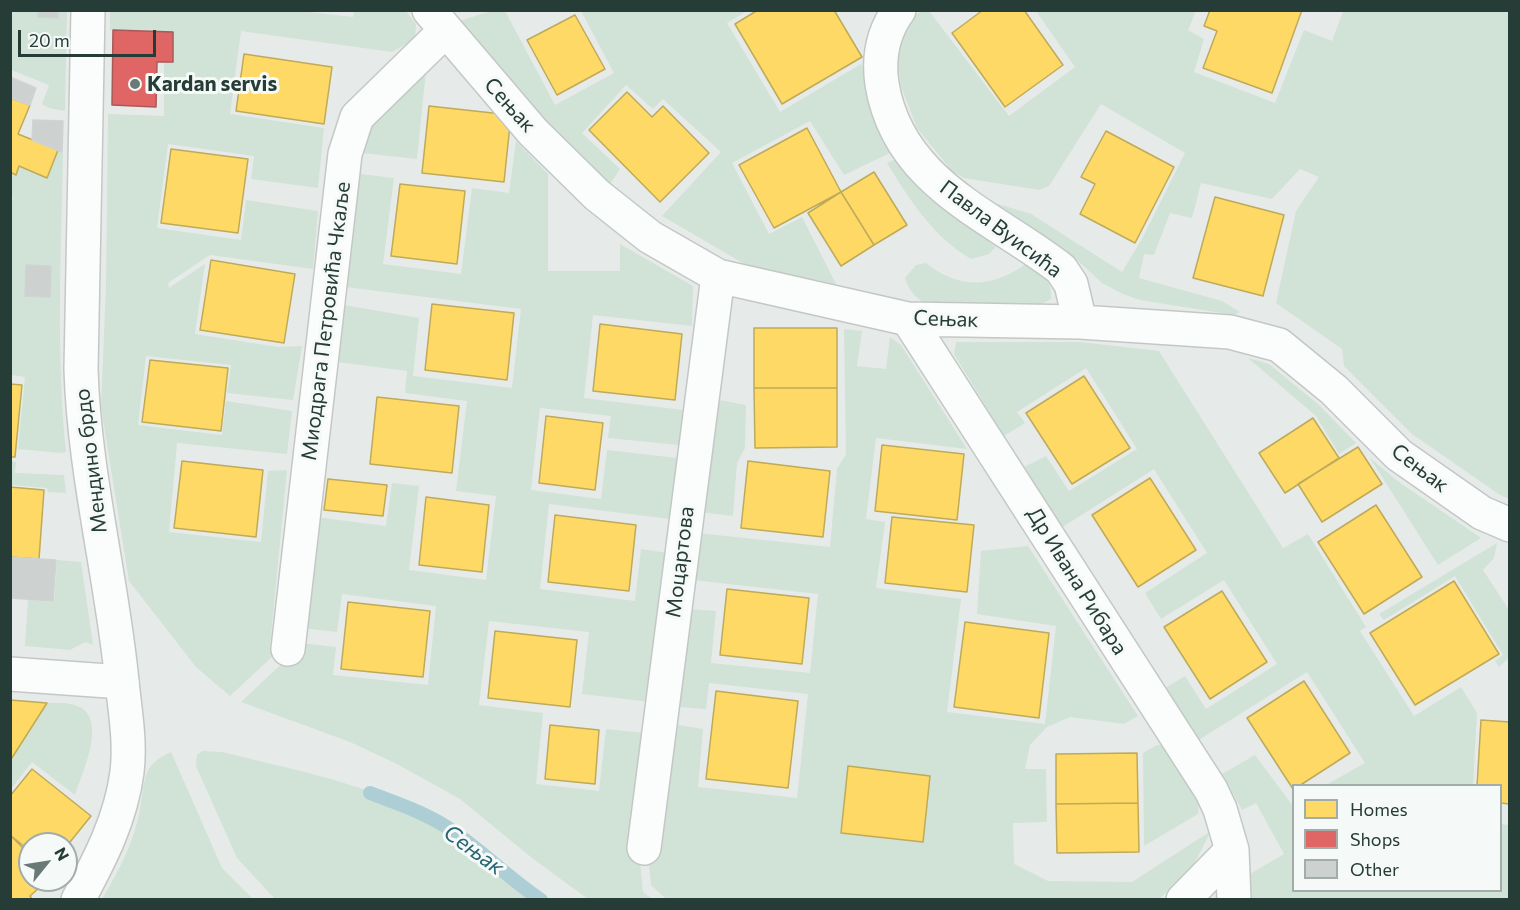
<!DOCTYPE html>
<html>
<head>
<meta charset="utf-8">
<style>
	body { margin:0 }
	#map { position:relative; width:1520px; height:910px; overflow:hidden; background:#e6ebe9; font-family:Commissioner,sans-serif }
	canvas { display:block }
	.frame { position:absolute; inset:0; border:12px solid #263c36; pointer-events:none }
	.legend { position:absolute; left:1292px; top:784px; width:210px; height:108px; box-sizing:border-box; background:#f5f9f7; border:2px solid #a2adaa; margin:0; padding:8px 10px; list-style:none; font-size:18px; color:#263c36 }
	.legend li { display:flex; align-items:center; gap:12px; height:30px }
	.legend b { width:30px; border:2px solid #a2adaa }
	.north { position:absolute; left:18px; top:832px; width:60px; height:60px; box-sizing:border-box; background:#f5f9f7; border:2px solid #a2adaa; border-radius:50%; rotate:60deg; font-size:16px; font-weight:700; line-height:24px; text-align:center; color:#263c36 }
	.north::after { content:''; display:block; margin:auto; width:21px; height:27px; background:#697975; clip-path:polygon(50% 0,100% 100%,50% 72%,0 100%) }
	.scale { position:absolute; left:18px; top:30px; width:138px; height:27px; box-sizing:border-box; border:3px solid #263c36; border-top:0; padding-left:8px; font-size:18px; line-height:21px; white-space:nowrap; color:#263c36; -webkit-text-stroke:4px #f5f9f7; paint-order:stroke }
</style>
</head>
<body>
<div id="map">
<canvas width="1520" height="910"></canvas>
<div class="frame"></div>
<ul class="legend">
<li><b style="height:16px;background:#ffd966"></b>Homes</li>
<li><b style="height:16px;background:#e06666"></b>Shops</li>
<li><b style="height:16px;background:#cdd2d0"></b>Other</li>
</ul>
<div class="north">N</div>
<div class="scale">20 m</div>
</div>
<script>
const g = document.querySelector('canvas').getContext('2d');
g.lineJoin = 'round';
function fillPath(path, color) {
  g.fillStyle = color;
  g.fill(path, 'evenodd');
}
function strokePath(path, color, width, dash) {
  g.strokeStyle = color;
  g.lineWidth = width;
  g.lineCap = dash ? 'butt' : 'round';
  g.setLineDash(dash || []);
  g.stroke(path);
}
function write(font, color, halo, rows, align = 'center') {
  g.font = font + ' Commissioner,sans-serif';
  g.lineWidth = 6;
  g.setLineDash([]);
  g.textBaseline = 'middle';
  g.strokeStyle = halo;
  g.fillStyle = color;
  for (const [text, x, y, turn = 0] of rows) {
    g.save();
    g.translate(x, y);
    g.rotate((+turn || 0) * Math.PI / 180);
    g.textAlign = isNaN(turn) ? turn : align;
    if (halo) g.strokeText(text, 0, 0);
    g.fillText(text, 0, 0);
    g.restore();
  }
}
fillPath(new Path2D(`
	M 291,10 L 353,17 L 354,11 L 405,10 L 416,24 L 415,39 L 392,52 L 241,31 L 230,114 L 324,128 L 318,188 L 251,179 L 254,156 L 168,144 L 157,228 L 241,240 L 246,200 L 318,211 L 313,269 L 210,255 L 168,283 L 169,288 L 205,264 L 195,334 L 278,347 L 302,346 L 293,400 L 227,393 L 231,365 L 146,356 L 138,425 L 222,435 L 226,401 L 292,411 L 287,454 L 177,443 L 169,532 L 261,542 L 268,471 L 287,470 L 270,646 L 276,653 L 230,696 L 196,667 L 129,581 L 101,407 L 106,286 L 108,114 L 164,116 L 164,62 L 173,62 L 173,32 L 110,30 L 110,11 Z
	M 10,11 L 67,11 L 65,111 L 49,108 L 42,104 L 49,85 L 11,70 Z
	M 491,11 L 505,11 L 555,105 L 614,73 L 581,11 L 747,11 L 727,23 L 780,112 L 861,64 L 867,75 L 894,151 L 844,175 L 810,121 L 732,163 L 769,234 L 802,217 L 836,284 L 748,266 L 662,216 L 721,152 L 663,99 L 653,109 L 626,85 L 582,133 L 620,169 L 609,186 L 543,123 L 456,22 Z
	M 922,11 L 929,11 L 1009,116 L 1075,67 L 1036,11 L 1196,11 L 1188,30 L 1204,39 L 1194,72 L 1275,103 L 1304,30 L 1332,41 L 1343,11 L 1509,11 L 1509,499 L 1500,495 L 1412,434 L 1344,366 L 1342,349 L 1276,303 L 1296,211 L 1319,177 L 1300,169 L 1272,199 L 1201,183 L 1192,218 L 1170,213 L 1154,255 L 1144,254 L 1139,278 L 1222,301 L 1240,312 L 1234,315 L 1140,300 L 1123,294 L 1102,283 L 1078,261 L 988,201 L 1031,214 L 1122,272 L 1142,239 L 1185,153 L 1101,104 L 1049,186 L 1039,190 L 964,178 L 952,171 L 917,128 L 901,86 L 896,49 L 914,16 Z
	M 426,70 L 417,159 L 362,153 L 368,128 Z
	M 516,141 L 548,174 L 548,271 L 620,271 L 620,244 L 693,286 L 692,326 L 593,315 L 584,398 L 683,410 L 679,445 L 608,438 L 611,416 L 540,408 L 531,490 L 601,499 L 607,450 L 677,458 L 670,519 L 549,504 L 540,589 L 635,601 L 641,549 L 668,553 L 651,702 L 582,694 L 589,632 L 489,621 L 479,705 L 543,713 L 536,784 L 599,791 L 606,729 L 644,733 L 639,851 L 643,892 L 652,899 L 588,899 L 532,858 L 460,799 L 397,764 L 350,742 L 241,702 L 291,655 L 299,643 L 336,647 L 333,675 L 428,685 L 436,606 L 342,594 L 337,632 L 301,628 L 315,517 L 386,526 L 392,483 L 419,486 L 409,570 L 486,580 L 496,496 L 456,491 L 467,401 L 405,393 L 407,371 L 337,362 L 344,305 L 419,318 L 413,376 L 512,388 L 521,309 L 346,287 L 360,174 L 394,178 L 383,264 L 461,274 L 472,188 L 509,193 Z
	M 58,150 L 63,153 C 61,252 56,352 66,452 L 61,453 L 18,449 L 25,377 L 11,375 L 10,206 L 13,198 L 11,197 L 10,172 L 16,174 L 19,166 L 47,178 Z
	M 898,158 L 942,207 L 996,247 L 989,254 L 971,259 C 932,236 910,200 887,163 Z
	M 926,263 C 960,290 993,288 1027,263 C 1041,274 1053,280 1051,299 L 1040,305 L 927,304 C 915,298 909,291 905,278 L 916,265 Z
	M 844,329 L 862,331 L 857,366 L 886,369 L 890,337 L 901,345 L 967,449 L 876,438 L 866,519 L 885,522 L 876,588 L 961,599 L 947,712 L 1045,724 L 1056,626 L 977,614 L 981,551 L 1028,546 L 1138,716 L 1124,724 L 1070,717 L 1047,727 L 1030,745 L 1025,769 L 1046,769 L 1047,822 L 1013,823 L 1014,864 L 1048,881 L 1132,882 L 1211,831 L 1192,868 L 1158,900 L 666,899 L 651,885 L 648,854 L 663,824 L 678,725 L 703,729 L 698,787 L 797,798 L 808,694 L 709,683 L 706,709 L 679,707 L 690,609 L 716,611 L 711,663 L 810,673 L 818,594 L 693,580 L 697,533 L 830,547 L 837,469 L 846,454 Z
	M 956,342 L 1080,342 L 1159,351 L 1283,548 L 1308,534 L 1366,627 L 1360,631 L 1414,716 L 1461,687 L 1477,713 L 1473,785 L 1326,785 L 1365,763 L 1307,672 L 1197,741 L 1164,689 L 1185,676 L 1206,709 L 1277,664 L 1224,580 L 1161,619 L 1145,593 L 1207,553 L 1154,469 L 1061,528 L 1024,467 L 1046,456 L 1069,491 L 1137,449 L 1086,368 L 1017,412 L 1025,423 L 1004,436 L 954,354 Z
	M 1248,358 L 1269,364 L 1319,405 L 1356,443 L 1339,454 L 1316,416 Z
	M 714,399 L 746,405 L 745,448 L 737,463 L 733,516 L 699,512 Z
	M 1370,458 L 1399,482 L 1481,538 L 1438,565 Z
	M 11,461 L 16,462 L 15,473 L 64,475 L 66,493 L 48,492 L 47,488 L 11,485 Z
	M 1497,543 L 1494,558 L 1483,570 L 1509,610 L 1509,658 L 1499,667 L 1495,661 L 1503,655 L 1455,576 L 1384,620 L 1379,614 Z
	M 57,560 L 81,562 L 93,645 L 85,642 L 70,650 L 25,646 L 28,600 L 54,602 Z
	M 47,703 C 58,703 70,702 80,707 C 107,722 82,773 75,795 L 32,762 L 11,789 L 11,761 Z
	M 1157,745 L 1166,745 L 1199,803 L 1198,814 L 1144,846 L 1143,753 Z
	M 202,751 L 222,752 C 282,767 345,779 402,804 C 453,827 498,866 542,899 L 275,899 L 237,858 L 196,766 L 197,755 Z
	M 171,752 L 222,868 L 253,899 L 102,899 C 117,874 131,848 138,819 C 142,806 142,780 149,769 C 153,761 163,756 171,752 Z
	M 1255,755 L 1293,806 L 1294,890 L 1500,890 L 1501,824 L 1509,825 L 1509,899 L 1249,899 L 1250,874 L 1284,854 L 1256,803 L 1242,810 L 1222,774 Z`), '#d1e2d7');
const homes = new Path2D(`
	M 758,10 L 834,10 L 862,57 L 782,104 L 735,24 Z
	M 983,10 L 1024,10 L 1063,65 L 1005,107 L 952,33 Z
	M 1210,10 L 1302,10 L 1272,93 L 1203,68 L 1217,31 L 1204,26 Z
	M 575,15 L 605,69 L 557,95 L 527,40 Z
	M 244,54 L 332,67 L 324,124 L 236,111 Z
	M 627,92 L 652,117 L 663,106 L 709,153 L 660,202 L 589,130 Z
	M 10,98 L 30,105 L 18,134 L 58,150 L 47,178 L 19,166 L 16,175 L 10,172 Z
	M 429,106 L 511,115 L 504,182 L 422,173 Z
	M 807,128 L 841,192 L 774,228 L 739,165 Z
	M 1106,131 L 1174,167 L 1135,243 L 1080,214 L 1095,184 L 1081,177 Z
	M 171,149 L 248,159 L 238,233 L 161,223 Z
	M 874,172 L 907,225 L 874,245 L 841,192 Z
	M 400,184 L 465,191 L 457,264 L 391,256 Z
	M 841,192 L 874,245 L 841,266 L 808,213 Z
	M 1215,197 L 1284,215 L 1263,296 L 1193,278 Z
	M 211,260 L 295,274 L 284,343 L 200,330 Z
	M 432,304 L 514,313 L 507,380 L 425,370 Z
	M 600,324 L 682,334 L 675,400 L 593,391 Z
	M 754,328 L 837,328 L 837,388 L 754,388 Z
	M 150,360 L 228,368 L 221,431 L 142,422 Z
	M 1084,376 L 1130,448 L 1072,484 L 1026,413 Z
	M 10,384 L 22,385 L 15,457 L 10,457 Z
	M 754,388 L 837,388 L 837,447 L 755,448 Z
	M 377,397 L 459,406 L 452,473 L 370,464 Z
	M 546,416 L 603,423 L 595,490 L 539,483 Z
	M 1313,418 L 1339,458 L 1285,493 L 1259,453 Z
	M 882,445 L 964,454 L 957,520 L 875,511 Z
	M 1358,447 L 1382,484 L 1322,522 L 1298,484 Z
	M 182,461 L 263,470 L 256,537 L 174,528 Z
	M 748,461 L 830,471 L 823,537 L 741,528 Z
	M 1150,478 L 1196,550 L 1138,587 L 1092,515 Z
	M 328,479 L 387,485 L 383,516 L 324,510 Z
	M 10,487 L 44,490 L 39,559 L 10,557 Z
	M 426,497 L 489,505 L 482,572 L 419,565 Z
	M 1376,505 L 1422,577 L 1364,614 L 1318,542 Z
	M 555,515 L 636,525 L 629,591 L 548,582 Z
	M 892,517 L 974,525 L 967,592 L 885,583 Z
	M 1454,581 L 1499,654 L 1415,705 L 1370,633 Z
	M 727,589 L 809,598 L 802,664 L 720,655 Z
	M 1222,591 L 1267,662 L 1210,699 L 1164,627 Z
	M 348,602 L 430,611 L 423,677 L 341,669 Z
	M 965,622 L 1049,633 L 1039,718 L 954,707 Z
	M 495,631 L 577,640 L 570,707 L 488,698 Z
	M 1304,681 L 1350,753 L 1299,786 L 1294,786 L 1293,789 L 1247,718 Z
	M 716,691 L 798,701 L 788,788 L 706,779 Z
	M 10,700 L 47,703 L 10,761 Z
	M 1481,720 L 1510,722 L 1510,804 L 1500,803 L 1500,786 L 1477,786 Z
	M 550,725 L 599,730 L 595,784 L 545,779 Z
	M 1137,753 L 1138,803 L 1056,804 L 1056,754 Z
	M 848,766 L 930,776 L 923,842 L 841,833 Z
	M 32,769 L 91,816 L 66,847 L 66,844 L 30,844 L 30,851 L 10,835 L 10,796 Z
	M 1138,803 L 1139,852 L 1057,853 L 1056,804 Z
	M 11,836 L 30,855 L 30,880 L 48,880 L 30,896 L 33,900 L 10,900 Z`);
fillPath(homes, '#ffd966');
strokePath(homes, '#beaa58', 1.5);
const shops = new Path2D(`
	M 113,30 L 173,32 L 173,62 L 157,62 L 156,107 L 112,105 Z`);
fillPath(shops, '#e06666');
strokePath(shops, '#a85958', 1.5);
strokePath(new Path2D(`
	M 370,793 C 399,804 429,814 454,832 C 484,853 510,879 541,900`), '#acced4', 14);
const building = new Path2D(`
	M 38,10 L 58,10 L 58,18 L 38,17 Z
	M 10,77 L 36,88 L 30,105 L 10,98 Z
	M 33,120 L 63,121 L 62,152 L 32,140 Z
	M 26,265 L 51,266 L 50,297 L 25,296 Z
	M 10,557 L 56,560 L 53,601 L 10,598 Z`);
fillPath(building, '#cdd2d0');
strokePath(building, '#cfd4d2', 1.5);
const minor = new Path2D(`
	M 429,10 L 533,132 L 597,195 L 650,237 L 718,276 L 908,319 L 1080,322 L 1171,328 L 1230,332 L 1279,345 L 1334,390 L 1399,455 L 1482,513 L 1510,525
	M 899,10 C 883,32 878,57 882,84 C 898,183 991,215 1061,269 L 1071,284 L 1080,322
	M 908,319 L 1211,790 L 1220,809 L 1232,850 L 1234,900
	M 288,649 L 345,154 L 357,117 L 445,31
	M 10,674 L 122,682
	M 644,848 L 718,276
	M 1183,900 L 1232,850`);
const tertiary = new Path2D(`
	M 78,900 C 100,859 121,819 127,772 C 131,740 124,705 121,672 C 110,570 84,471 81,369 L 88,10`);
strokePath(minor, '#c3c8c6', 36);
strokePath(tertiary, '#c3c8c6', 36);
strokePath(minor, '#fbfcfc', 33);
strokePath(tertiary, '#fbfcfc', 33);
for (const [x, y, r, color] of [
	[135,84,6,"#697975"]
]) {
  const dot = new Path2D();
  dot.arc(x, y, r, 0, 2 * Math.PI);
  g.fillStyle = color;
  g.fill(dot);
  strokePath(dot, '#f5f9f7', 2);
}
write('bold 21px', '#263c36', '#f5f9f7', [
	["Kardan servis",147,84]
], 'left');
write('21px', '#263c36', '#f5f9f7', [
	["Сењак",510,105,48],
	["Павла Вуисића",1001,229,37],
	["Сењак",946,319,2],
	["Миодрага Петровића Чкаље",326,321,-83],
	["Мендино брдо",91,461,-97],
	["Сењак",1420,468,37],
	["Моцартова",680,562,-83],
	["Др Ивана Рибара",1077,581,58]
]);
write('italic 22px', '#266572', '#f5f9f7', [
	["Сењак",474,850,36]
]);
</script>
</body>
</html>
